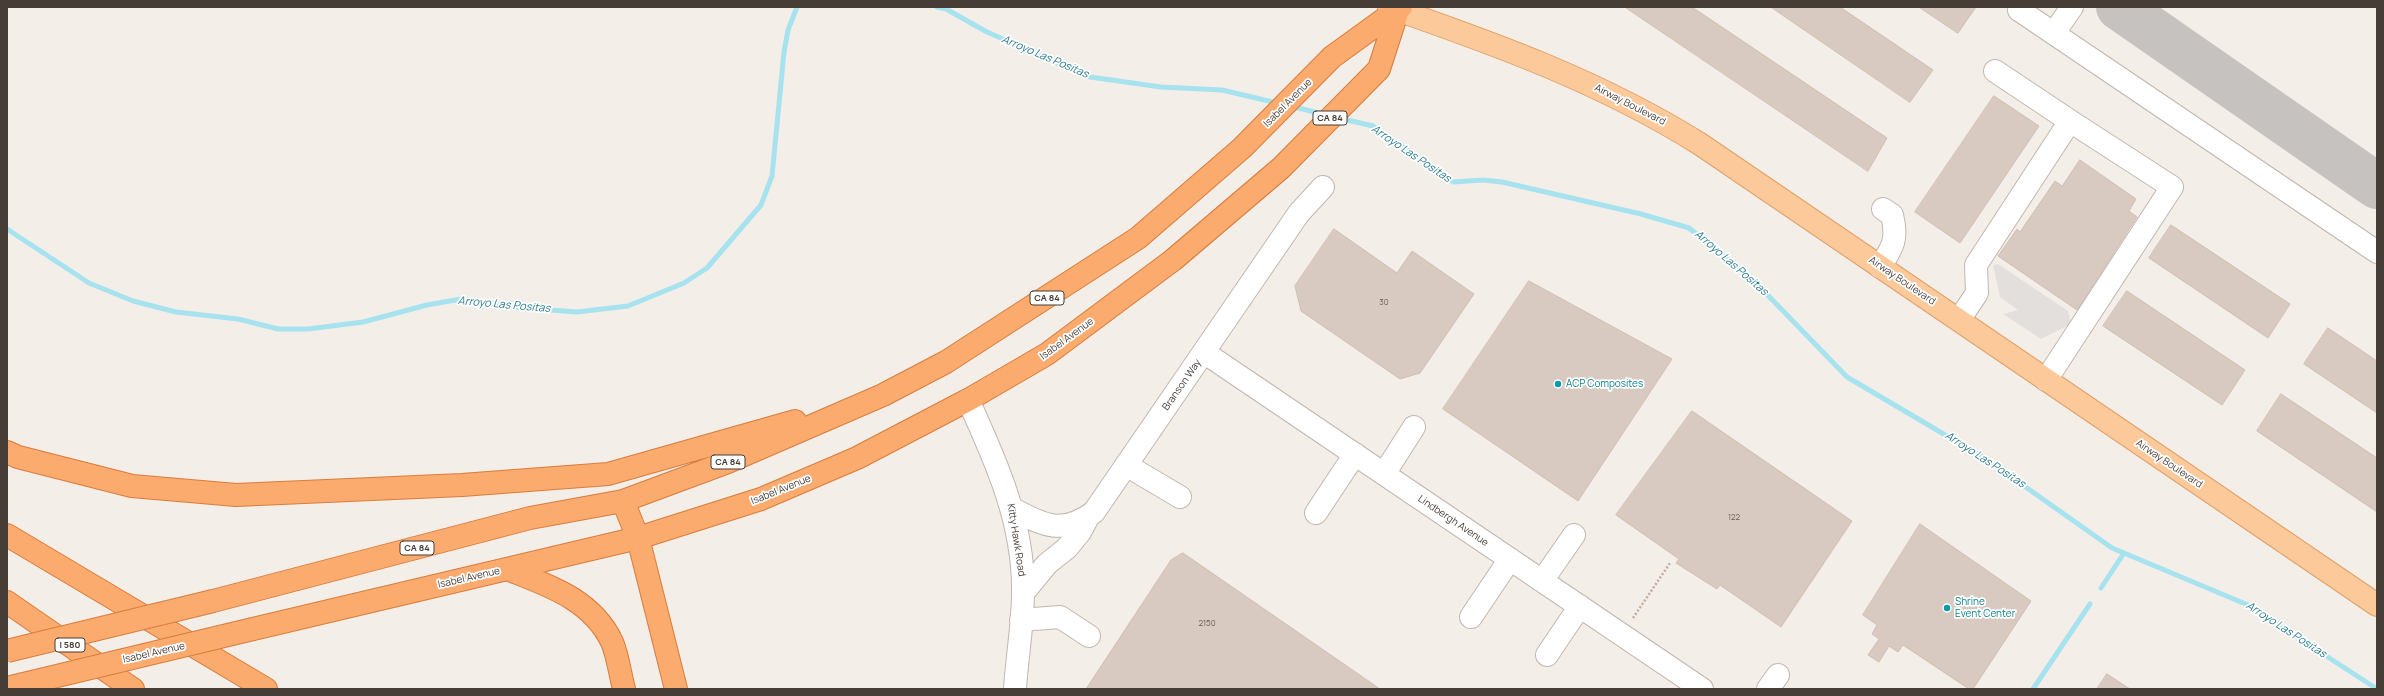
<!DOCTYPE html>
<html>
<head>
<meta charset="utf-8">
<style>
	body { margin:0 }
	#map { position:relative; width:2384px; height:696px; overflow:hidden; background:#f4eee9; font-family:Manrope,sans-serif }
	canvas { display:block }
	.frame { position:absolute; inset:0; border:8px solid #473d37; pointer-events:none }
</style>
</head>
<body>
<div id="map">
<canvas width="2384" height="696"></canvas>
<div class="frame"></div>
</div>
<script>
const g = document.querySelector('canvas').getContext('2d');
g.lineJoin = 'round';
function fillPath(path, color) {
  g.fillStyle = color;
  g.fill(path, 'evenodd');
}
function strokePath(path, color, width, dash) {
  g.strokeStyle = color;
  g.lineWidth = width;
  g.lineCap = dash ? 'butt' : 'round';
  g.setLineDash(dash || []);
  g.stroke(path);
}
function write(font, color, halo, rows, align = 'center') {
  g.font = font + ' Manrope,sans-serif';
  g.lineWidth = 3.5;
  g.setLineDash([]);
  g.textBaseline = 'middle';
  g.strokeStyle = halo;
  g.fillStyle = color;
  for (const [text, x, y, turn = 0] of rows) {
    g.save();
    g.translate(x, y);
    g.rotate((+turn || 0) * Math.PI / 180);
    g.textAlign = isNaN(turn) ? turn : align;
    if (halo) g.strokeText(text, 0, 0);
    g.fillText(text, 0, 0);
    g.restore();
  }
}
fillPath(new Path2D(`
	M 1998,264 L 2068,311 L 2071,324 L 2041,339 L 2003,314 L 2018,310 L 2000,297 L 1993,265 Z`), '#e2dfdd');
strokePath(new Path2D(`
	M 937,7 L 946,9 L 987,32 L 1090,77 L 1161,87 L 1222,90 L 1277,103
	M 1291,106 L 1326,115
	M 1339,118 L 1373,126 L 1453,182 L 1483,180 L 1502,182 L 1641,214 L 1689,228 L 1756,283 L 1847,377 L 1986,459 L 2112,548 L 2248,605 L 2377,689
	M 7,229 L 89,283 L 133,301 L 176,312 L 238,319 L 278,329 L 308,329 L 363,322 L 427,305 L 461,299 L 523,308 L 577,312 L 628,306 L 684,283 L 707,268 L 761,205 L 772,176 L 784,52 L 788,30 L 797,7
	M 2101,588 L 2124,553
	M 2033,689 L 2090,604`), '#a7e2ef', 5);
strokePath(new Path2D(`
	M 2119,7 L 2377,186`), '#c6c2c0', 46);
const building = new Path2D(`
	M 1625,7 L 1692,7 L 1887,138 L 1868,171 Z
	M 1771,7 L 1840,7 L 1933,70 L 1910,102 Z
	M 1919,7 L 1976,7 L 1958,33 Z
	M 1994,96 L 2039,126 L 1960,243 L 1915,212 Z
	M 2080,160 L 2136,199 L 2129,211 L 2137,217 L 2077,310 L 1998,256 L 2017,229 L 2020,232 L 2055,181 L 2062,186 Z
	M 2171,225 L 2290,304 L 2268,338 L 2149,258 Z
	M 1334,229 L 1397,273 L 1412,251 L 1474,294 L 1420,373 L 1400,379 L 1301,311 L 1295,286 Z
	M 1529,281 L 1672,359 L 1578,501 L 1443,409 Z
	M 2127,291 L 2245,370 L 2222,405 L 2103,326 Z
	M 2328,328 L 2377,361 L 2377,413 L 2304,364 Z
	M 2281,394 L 2377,458 L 2377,512 L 2257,431 Z
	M 1692,411 L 1852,521 L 1781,627 L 1720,585 L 1717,589 L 1676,563 L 1679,559 L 1616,515 Z
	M 1920,524 L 2031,601 L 1973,689 L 1969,689 L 1903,645 L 1898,652 L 1889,646 L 1879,662 L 1868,655 L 1879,639 L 1872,634 L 1877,625 L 1863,615 Z
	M 1183,553 L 1380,689 L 1086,689 L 1171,560 Z
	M 2107,674 L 2130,689 L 2097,689 Z`);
fillPath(building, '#d8cac1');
strokePath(building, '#d0bdb2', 1);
const minor = new Path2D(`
	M 2019,10 L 2377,252
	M 2054,33 L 2072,7
	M 1995,71 L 2070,121
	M 1880,267 C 1893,247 1898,239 1892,215 L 1883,209
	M 1959,320 L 1977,293 L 1976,265 L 2070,121 L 2172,187 L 2046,380
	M 1205,353 L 1702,689
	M 968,400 C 996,461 1024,523 1023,592 C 1023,624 1017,657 1015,689
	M 1126,465 L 1180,497
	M 1384,474 L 1414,427
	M 1013,509 C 1044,526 1063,535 1094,512 L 1299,213 L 1323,187
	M 1316,513 L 1355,454
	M 1542,581 L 1574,535
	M 1023,593 L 1047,564 L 1067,548 L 1080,532 L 1088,517
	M 1471,617 L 1510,559
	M 1021,620 L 1060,617 L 1089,636
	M 1547,655 L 1580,606
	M 1768,689 L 1778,675`);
const major = new Path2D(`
	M 1389,7 C 1498,45 1601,82 1700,144 L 2377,605`);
const highway = new Path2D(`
	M 7,452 L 18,457 L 132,486 L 236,495 L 462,485 L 608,474 L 795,421
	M 623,501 L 638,538 L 676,689
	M 7,535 L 266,689
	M 507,569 C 547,585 592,599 612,642 C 618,656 620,674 624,689
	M 213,601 L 530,518 L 623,501 L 728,462 L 883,395 L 946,362 L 1138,238 L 1242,148 L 1332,57 L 1401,7
	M 7,602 L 133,689
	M 253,629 L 638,538 L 761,499 L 857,458 L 968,400 L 1047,354 L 1173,260 L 1281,168 L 1379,69 L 1398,10`);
strokePath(minor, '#c2b6ae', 24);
strokePath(major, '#e1a269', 24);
strokePath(highway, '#da7c3c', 24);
strokePath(new Path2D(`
	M 1633,618 L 1670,563`), '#c1ac9d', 2.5, [2, 2]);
strokePath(minor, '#fff', 22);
strokePath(major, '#fcc99a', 22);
strokePath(highway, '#faab6d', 22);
const highwayBridge = new Path2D(`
	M 7,651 L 213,601
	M 7,688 L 253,629`);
strokePath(highwayBridge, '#da7c3c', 24, []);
strokePath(highwayBridge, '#faab6d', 22);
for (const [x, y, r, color] of [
	[1558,384,4,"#0f9aa8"],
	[1947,608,4,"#0f9aa8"]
]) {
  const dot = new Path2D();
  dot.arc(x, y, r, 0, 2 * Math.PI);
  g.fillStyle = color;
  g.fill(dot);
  strokePath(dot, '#fff', 1.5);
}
write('8px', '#6b605a', null, [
	["30",1384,303],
	["122",1734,518],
	["2150",1207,624]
]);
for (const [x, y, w] of [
	[1330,118,34],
	[1047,298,34],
	[728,462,34],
	[417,548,34],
	[70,645,30]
]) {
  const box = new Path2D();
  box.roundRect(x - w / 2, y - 7, w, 14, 3);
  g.fillStyle = '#fff';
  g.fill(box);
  strokePath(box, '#473d37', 1);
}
write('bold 9px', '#473d37', null, [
	["CA 84",1330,118],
	["CA 84",1047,298],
	["CA 84",728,462],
	["CA 84",417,548],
	["I 580",70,645]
]);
write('10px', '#473d37', '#fff', [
	["Isabel Avenue",1288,103,-45],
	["Airway Boulevard",1630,105,27],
	["Airway Boulevard",1902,281,34],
	["Isabel Avenue",1067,339,-36],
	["Branson Way",1182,385,-55],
	["Airway Boulevard",2169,464,34],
	["Isabel Avenue",781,490,-22],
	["Lindbergh Avenue",1453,521,34],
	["Kitty Hawk Road",1016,540,81],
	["Isabel Avenue",469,578,-13],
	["Isabel Avenue",154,653,-13]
]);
write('10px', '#0d838f', '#fff', [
	["ACP Composites",1566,384],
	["Shrine",1955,602],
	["Event Center",1955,614]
], 'left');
write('italic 11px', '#2b7e92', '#fff', [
	["Arroyo Las Positas",1045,57,23],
	["Arroyo Las Positas",1411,154,34],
	["Arroyo Las Positas",1731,263,41],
	["Arroyo Las Positas",504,305,5],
	["Arroyo Las Positas",1985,460,33],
	["Arroyo Las Positas",2286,630,33]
]);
</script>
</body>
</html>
